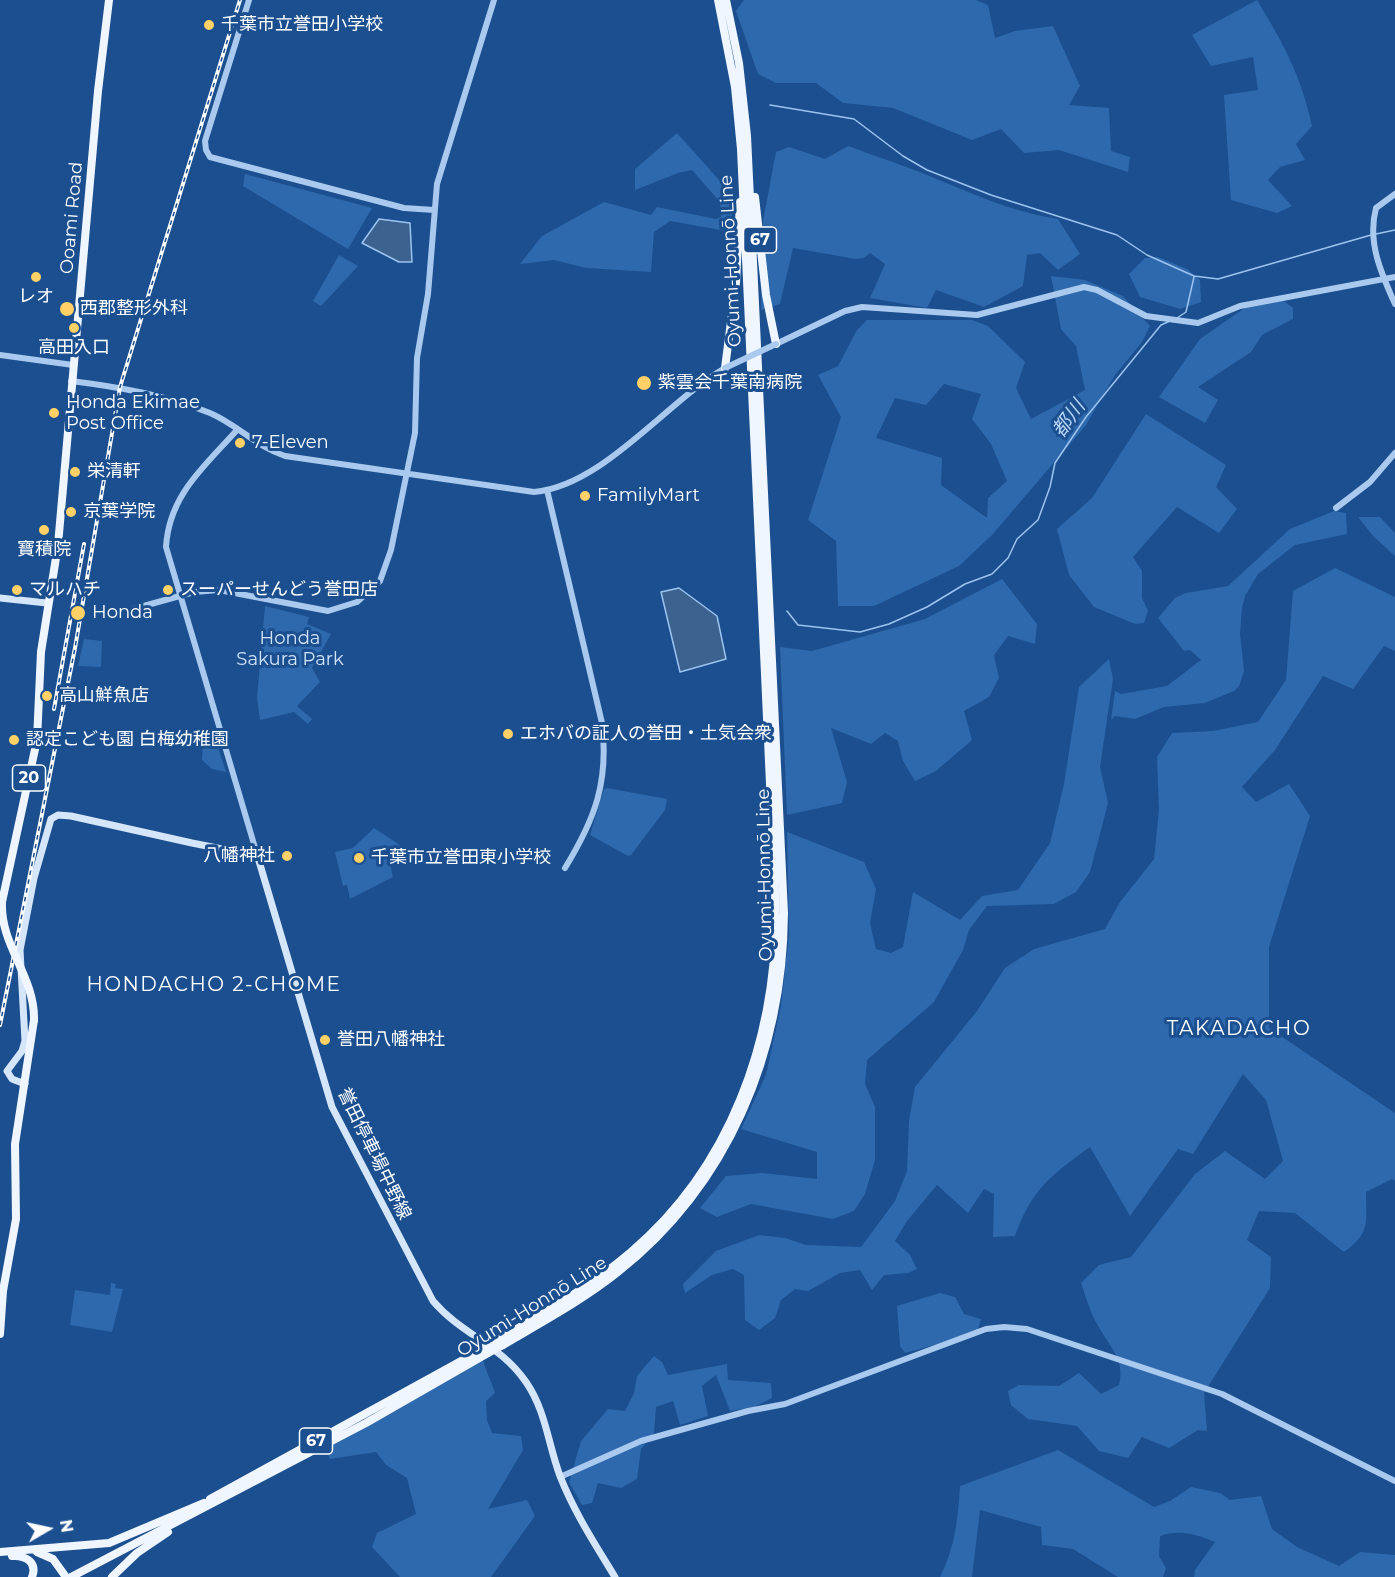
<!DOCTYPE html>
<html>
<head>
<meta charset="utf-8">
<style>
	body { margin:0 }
	#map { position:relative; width:1395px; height:1577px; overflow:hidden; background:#1b4f8f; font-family:Montserrat,sans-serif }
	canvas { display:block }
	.north { position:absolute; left:18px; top:1499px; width:60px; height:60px; -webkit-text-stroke:4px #1b4f8f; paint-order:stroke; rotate:81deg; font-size:16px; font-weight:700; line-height:24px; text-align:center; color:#fff }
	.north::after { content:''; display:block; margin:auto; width:21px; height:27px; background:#fff; clip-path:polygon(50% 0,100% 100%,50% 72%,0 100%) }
</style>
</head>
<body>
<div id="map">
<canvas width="1395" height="1577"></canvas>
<div class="north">N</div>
</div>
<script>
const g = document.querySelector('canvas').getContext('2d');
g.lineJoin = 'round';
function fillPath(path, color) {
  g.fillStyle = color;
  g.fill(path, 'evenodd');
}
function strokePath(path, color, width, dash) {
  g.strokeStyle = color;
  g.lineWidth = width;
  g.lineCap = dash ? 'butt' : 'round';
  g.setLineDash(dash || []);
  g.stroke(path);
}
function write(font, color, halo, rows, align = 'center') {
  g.font = font + ' Montserrat,"Noto Sans JP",sans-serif';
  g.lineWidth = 6;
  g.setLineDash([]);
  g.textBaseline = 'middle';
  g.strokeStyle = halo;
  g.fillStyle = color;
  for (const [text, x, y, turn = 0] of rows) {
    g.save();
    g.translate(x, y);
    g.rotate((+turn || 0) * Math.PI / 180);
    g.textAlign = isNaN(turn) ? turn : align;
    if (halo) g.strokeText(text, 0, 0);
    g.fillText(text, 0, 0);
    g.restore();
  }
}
fillPath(new Path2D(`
	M 744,0 L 976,0 L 988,5 L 995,38 L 1015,31 L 1053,26 L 1080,86 L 1069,105 L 1109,108 L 1111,151 L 1130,157 L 1128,172 L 1059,150 L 1024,153 L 1001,129 L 972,140 L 893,108 L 843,103 L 816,83 L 776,83 L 758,74 L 736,11 Z
	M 1257,0 C 1283,43 1301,75 1312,126 L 1296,144 L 1305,160 L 1280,167 L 1268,180 L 1292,206 L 1277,213 L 1231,200 L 1224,95 L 1258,90 L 1253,57 L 1211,66 L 1192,35 Z
	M 677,133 L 720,181 L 732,208 L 732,232 L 670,221 L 654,232 L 651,272 L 586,268 L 554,260 L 520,264 L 542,236 L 604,202 L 651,215 L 657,207 L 716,219 L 721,217 L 720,202 L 692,170 L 678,173 L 635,190 L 635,169 Z
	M 848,146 C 878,157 909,167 939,180 C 981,197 1013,212 1058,219 L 1080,254 L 1058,270 L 1040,253 L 1027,255 L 1023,286 L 984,307 L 936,290 L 927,308 L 870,298 L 885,264 L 870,253 L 864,258 L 856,259 L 793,248 L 780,304 L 761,310 L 763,221 L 776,152 L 789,147 L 825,159 Z
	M 245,174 L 372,208 L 348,249 L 243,186 Z
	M 339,255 L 358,266 L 321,306 L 313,301 Z
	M 1158,257 L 1187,269 L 1200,280 L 1201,302 L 1180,309 L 1140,297 L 1129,274 L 1145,258 Z
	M 1051,276 L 1085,280 L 1123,296 L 1150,326 L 1142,342 L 1115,375 L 1086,425 L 992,535 L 959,566 L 874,606 L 838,606 L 836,541 L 808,520 L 841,417 L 818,375 L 838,366 L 857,330 L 867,320 L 972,320 L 988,326 L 1025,362 L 1016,388 L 1031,419 L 1085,390 L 1076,346 L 1061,329 ZM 944,384 L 981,394 L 972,419 L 991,444 L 1007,481 L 988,498 L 987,518 L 941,485 L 942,458 L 876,438 L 895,398 L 926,405 Z
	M 1281,299 L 1293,308 L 1293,319 L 1262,335 L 1251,352 L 1198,387 L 1218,400 L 1205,423 L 1159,397 L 1200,339 L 1246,307 Z
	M 1146,414 L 1226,465 L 1216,487 L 1237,509 L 1219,533 L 1177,507 L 1133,557 L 1142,571 L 1142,598 L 1148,611 L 1144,623 L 1135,624 L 1094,607 L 1069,575 L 1057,529 L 1092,498 Z
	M 1334,511 L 1346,513 L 1347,534 L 1295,545 L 1258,574 L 1245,596 L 1242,608 L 1240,634 L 1244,671 L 1239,686 L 1234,691 L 1205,703 L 1164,707 L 1135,719 L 1115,716 L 1111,720 L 1115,691 L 1121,694 L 1167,686 L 1201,660 L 1190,650 L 1184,651 L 1158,618 L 1175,598 L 1186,593 L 1228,586 L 1290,529 Z
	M 1358,517 L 1380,517 L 1395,533 L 1395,556 L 1373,536 Z
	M 1335,568 L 1395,597 L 1395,651 L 1384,646 L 1353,689 L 1323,676 L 1275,750 L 1242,787 L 1256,802 L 1289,784 L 1310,816 L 1269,947 L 1269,1028 L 1395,1113 L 1395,1181 L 1392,1179 L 1366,1192 C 1366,1224 1371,1232 1344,1252 L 1295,1213 L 1259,1211 L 1247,1240 L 1271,1257 L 1270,1288 L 1204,1393 L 1207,1431 L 1198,1430 L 1169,1448 L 1142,1437 L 1128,1458 L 1099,1451 L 1077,1426 L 1028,1419 L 1011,1405 L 1008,1391 L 1019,1385 L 1059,1386 L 1079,1373 L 1101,1394 L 1119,1385 C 1126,1359 1108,1345 1097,1324 C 1090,1312 1086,1297 1081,1283 L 1099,1265 L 1131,1257 L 1195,1174 L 1225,1151 L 1265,1179 L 1283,1161 L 1266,1100 L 1243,1074 L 1193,1154 L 1178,1149 L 1130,1216 L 1090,1147 C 1050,1176 1032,1189 1015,1236 L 993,1237 L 994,1194 L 984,1189 L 968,1213 L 937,1185 L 907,1221 L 895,1241 L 910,1255 L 917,1269 L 908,1273 L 884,1275 L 872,1290 L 860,1270 L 840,1273 L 808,1291 L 795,1289 L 781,1300 L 775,1318 L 759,1330 L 745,1320 L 744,1275 L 733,1269 L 712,1275 L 685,1293 L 683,1284 L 716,1251 L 759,1235 L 785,1238 L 806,1245 L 861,1247 L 895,1201 L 907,1171 L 909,1121 L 915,1087 L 977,1011 L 1005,968 L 1034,949 L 1105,929 L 1120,902 L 1154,859 L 1159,810 L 1157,757 L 1172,733 L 1213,731 L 1258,722 L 1286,680 L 1293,591 Z
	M 1002,579 L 1037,624 L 1035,644 L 1008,636 L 994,655 L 999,678 L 989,697 L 964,711 L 972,740 L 936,771 L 915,781 L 903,761 L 898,741 L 885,733 L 871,744 L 831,728 L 847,782 L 842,803 L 787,815 L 780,647 L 812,651 L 925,619 Z
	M 265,606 L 309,617 L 307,624 L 331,634 L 312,668 L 320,682 L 297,706 L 312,719 L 308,724 L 294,712 L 260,720 L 257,698 Z
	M 84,639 L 102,641 L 101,667 L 78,666 Z
	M 1109,659 L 1113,679 L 1100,767 L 1108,803 L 1090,872 L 1076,892 L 1054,904 L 987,906 L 969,930 L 963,950 L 934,1002 L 867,1060 L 865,1084 L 875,1107 L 875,1160 L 865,1194 L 854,1211 L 833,1219 L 751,1204 L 717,1217 L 700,1208 L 726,1176 L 762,1173 L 817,1179 L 817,1152 L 741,1129 L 766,1075 L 781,1006 L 789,934 L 787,832 L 864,862 L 876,889 L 870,923 L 876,949 L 891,953 L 903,947 L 913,892 L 960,920 L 982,896 L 1018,890 L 1050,843 L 1064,784 L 1079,687 Z
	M 203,743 L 217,744 L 226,772 L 212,769 L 202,760 Z
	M 607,788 L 667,799 L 665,810 L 631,855 L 628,856 L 590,835 L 604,789 Z
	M 374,828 L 403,847 L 390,863 L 393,877 L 350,899 L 347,885 L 343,886 L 335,852 L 353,848 Z
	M 111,1283 L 116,1284 L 115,1288 L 123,1289 L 112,1332 L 70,1325 L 75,1290 L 110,1295 Z
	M 940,1293 L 955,1297 L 964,1314 L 981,1319 L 977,1333 L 905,1353 L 900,1346 L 897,1306 Z
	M 482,1355 C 485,1371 491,1379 495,1393 L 486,1401 L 487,1420 L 492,1433 L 521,1436 L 523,1450 L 488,1509 L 527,1500 L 535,1516 L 491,1577 L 400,1577 L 372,1547 L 377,1533 L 416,1514 L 407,1478 L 386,1465 L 376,1452 L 330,1459 L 325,1448 C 380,1422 432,1390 482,1355 Z
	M 654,1356 L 662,1362 L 668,1375 L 727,1364 L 728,1380 L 771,1383 L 772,1398 L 754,1407 L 730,1411 L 716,1375 L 702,1386 L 708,1416 L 680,1425 L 673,1401 L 656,1407 L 654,1433 L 641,1449 L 637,1479 L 621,1488 L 598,1483 L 592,1503 L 582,1505 L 569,1482 L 581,1441 L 608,1409 L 625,1411 L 634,1393 L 637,1376 Z
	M 1058,1450 L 1154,1507 L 1170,1501 L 1191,1487 L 1220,1493 L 1230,1500 L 1261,1496 L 1272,1529 L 1297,1547 L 1339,1566 L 1360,1552 L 1395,1555 L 1395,1577 L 1194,1577 L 1195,1570 L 1215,1542 C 1196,1534 1180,1529 1160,1536 L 1159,1556 L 1166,1568 L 1163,1577 L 1118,1577 L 1073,1549 L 1042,1545 L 1041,1527 L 980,1510 L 972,1577 L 940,1577 C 955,1548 958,1518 960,1486 Z`), '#2e69ad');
const water = new Path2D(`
	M 379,219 L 410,223 L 412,262 L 399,262 L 362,243 Z
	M 679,588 L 717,616 L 726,659 L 680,672 L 661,592 Z`);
fillPath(water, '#3c6290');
strokePath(water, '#9cc4f0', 1.5);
strokePath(new Path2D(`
	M 770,105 L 854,119 L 903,156 L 927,170 L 991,195 L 1117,235 L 1147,255 L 1194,276 L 1218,279 L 1371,235
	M 1376,234 L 1395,230
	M 1177,318 L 1186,312 L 1194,277
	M 787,611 L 798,625 L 860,632 L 889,624 L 927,607 L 965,584 L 992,574 L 1008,558 L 1017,539 L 1038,520 L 1050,487 L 1055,463 L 1086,417 L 1161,325 L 1170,321`), '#9cc4f0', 1.5);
strokePath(new Path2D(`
	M 249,0 L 205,141 L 206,150 L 210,157 L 404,208 L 434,210
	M 1395,194 L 1376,208 C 1367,242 1381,273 1395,304
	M 776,344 L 845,311 L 862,307 L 977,315 L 1084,287 L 1097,290 L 1146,316 L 1198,323 L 1240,306 L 1395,277
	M 0,355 L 73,365
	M 71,381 C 119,387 165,395 210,413 C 238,425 255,446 285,456 L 534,492 C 603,486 667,401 725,368
	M 237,430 C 204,467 169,495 166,547 L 256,851
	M 547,490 L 602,723 C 609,782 595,819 565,868
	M 1336,508 L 1370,482 L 1395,453
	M 133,609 L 194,592 L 219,590 L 328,611 L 357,602 L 380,581 L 391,550 L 415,433 L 417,358 L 428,294 L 437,184 L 494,0
	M 560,1477 L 641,1441 L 748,1411 L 785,1404 L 986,1329 L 1004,1327 L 1027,1329 L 1222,1394 L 1395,1481`), '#a9c9ee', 6);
strokePath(new Path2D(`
	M 0,598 L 47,603
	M 25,1084 L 12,1079 L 7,1071 L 22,1051 L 25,1041 L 20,950 L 34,878 L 51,819 L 58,815 L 71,816 L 192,843 L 237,852 L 256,851 L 332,1107 L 433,1301 C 462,1335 500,1344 526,1382 C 546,1411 548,1444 560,1476 C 574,1512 595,1544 615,1577`), '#d6e6fa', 7);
strokePath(new Path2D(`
	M 755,197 L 766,295 L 776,344
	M 725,368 L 736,283 L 740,202
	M 2,902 L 37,740 L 41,652 L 58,545 L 98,91 L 109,0
	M 0,1334 L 3,1291 L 16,1219 L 15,1144 L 34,1020
	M 498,1340 C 544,1313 590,1287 631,1252 C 730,1168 775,1042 776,915 L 741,149 L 735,87 L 718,0
	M 503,1345 C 542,1322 583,1300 618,1272 C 729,1184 783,1052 784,913 L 747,136 L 739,63 L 726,0
	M 210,1499 L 483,1349
	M 0,1552 L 109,1543 L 204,1503
	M 37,1552 L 53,1559 L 66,1577
	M 12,1556 C 25,1555 38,1562 32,1577
	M 71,1577 L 366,1423 L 488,1353
	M 112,1577 L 137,1553 L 168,1532`), '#f0f6ff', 8);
const rail = new Path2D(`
	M 54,709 L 84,544
	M 0,1025 L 75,648 L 120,387 L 240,0`);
strokePath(rail, '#fff', 4);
strokePath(rail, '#1b4f8f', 1.5, [4.5]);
strokePath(new Path2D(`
	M 725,368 L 776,344`), '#a9c9ee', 6);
strokePath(new Path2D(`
	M 2,902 C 0,946 35,976 34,1020
	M 483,1349 L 498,1340
	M 488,1353 L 503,1345`), '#f0f6ff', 8);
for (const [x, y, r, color] of [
	[209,25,6,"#ffd166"],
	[36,277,6,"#ffd166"],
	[67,309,8,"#ffd166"],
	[74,328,6,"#ffd166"],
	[644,383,8,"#ffd166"],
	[54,413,6,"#ffd166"],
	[240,443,6,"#ffd166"],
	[75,472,6,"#ffd166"],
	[585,496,6,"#ffd166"],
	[71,512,6,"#ffd166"],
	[44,530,6,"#ffd166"],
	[17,590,6,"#ffd166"],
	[168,590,6,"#ffd166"],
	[78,613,8,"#ffd166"],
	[47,696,6,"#ffd166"],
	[508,734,6,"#ffd166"],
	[14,740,6,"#ffd166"],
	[287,856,6,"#ffd166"],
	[359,858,6,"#ffd166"],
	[325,1040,6,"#ffd166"]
]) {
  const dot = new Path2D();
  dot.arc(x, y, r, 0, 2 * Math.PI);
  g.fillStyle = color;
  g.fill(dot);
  strokePath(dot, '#1b4f8f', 2);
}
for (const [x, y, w] of [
	[760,240,33],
	[29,778,33],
	[316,1441,33]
]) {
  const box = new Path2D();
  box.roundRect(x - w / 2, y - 13, w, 26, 4.5);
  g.fillStyle = '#1b4f8f';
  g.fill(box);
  strokePath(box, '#fff', 1.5);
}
write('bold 16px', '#fff', null, [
	["67",760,240],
	["20",29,778],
	["67",316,1441]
]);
write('18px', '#fff', '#1b4f8f', [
	["千葉市立誉田小学校",221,25],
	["レオ",36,297,"center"],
	["西郡整形外科",80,309],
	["高田入口",74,348,"center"],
	["紫雲会千葉南病院",658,383],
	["Honda Ekimae",66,403],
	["Post Office",66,424],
	["7-Eleven",252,443],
	["栄清軒",87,472],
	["FamilyMart",597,496],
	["京葉学院",83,512],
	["寶積院",44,550,"center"],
	["マルハチ",29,590],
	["スーパーせんどう誉田店",180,590],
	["Honda",92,613],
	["高山鮮魚店",59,696],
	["エホバの証人の誉田・土気会衆",520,734],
	["認定こども園 白梅幼稚園",26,740],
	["八幡神社",275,856,"right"],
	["千葉市立誉田東小学校",371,858],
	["誉田八幡神社",337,1040]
], 'left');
write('18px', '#fff', '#1b4f8f', [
	["Ooami Road",72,218,-85],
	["Oyumi-Honnō Line",731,261,-93],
	["Oyumi-Honnō Line",765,875,-91],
	["誉田停車場中野線",374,1154,64],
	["Oyumi-Honnō Line",532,1307,-32]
]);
write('18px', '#cfe3fa', '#1b4f8f', [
	["Honda",290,639],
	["Sakura Park",290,660]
]);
write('italic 20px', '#b5d3f5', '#1b4f8f', [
	["都川",1069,419,-54]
]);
g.letterSpacing = '1.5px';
write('20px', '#fff', '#1b4f8f', [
	["HONDACHO 2-CHOME",214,985],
	["TAKADACHO",1239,1029]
]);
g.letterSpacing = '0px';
</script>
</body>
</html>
